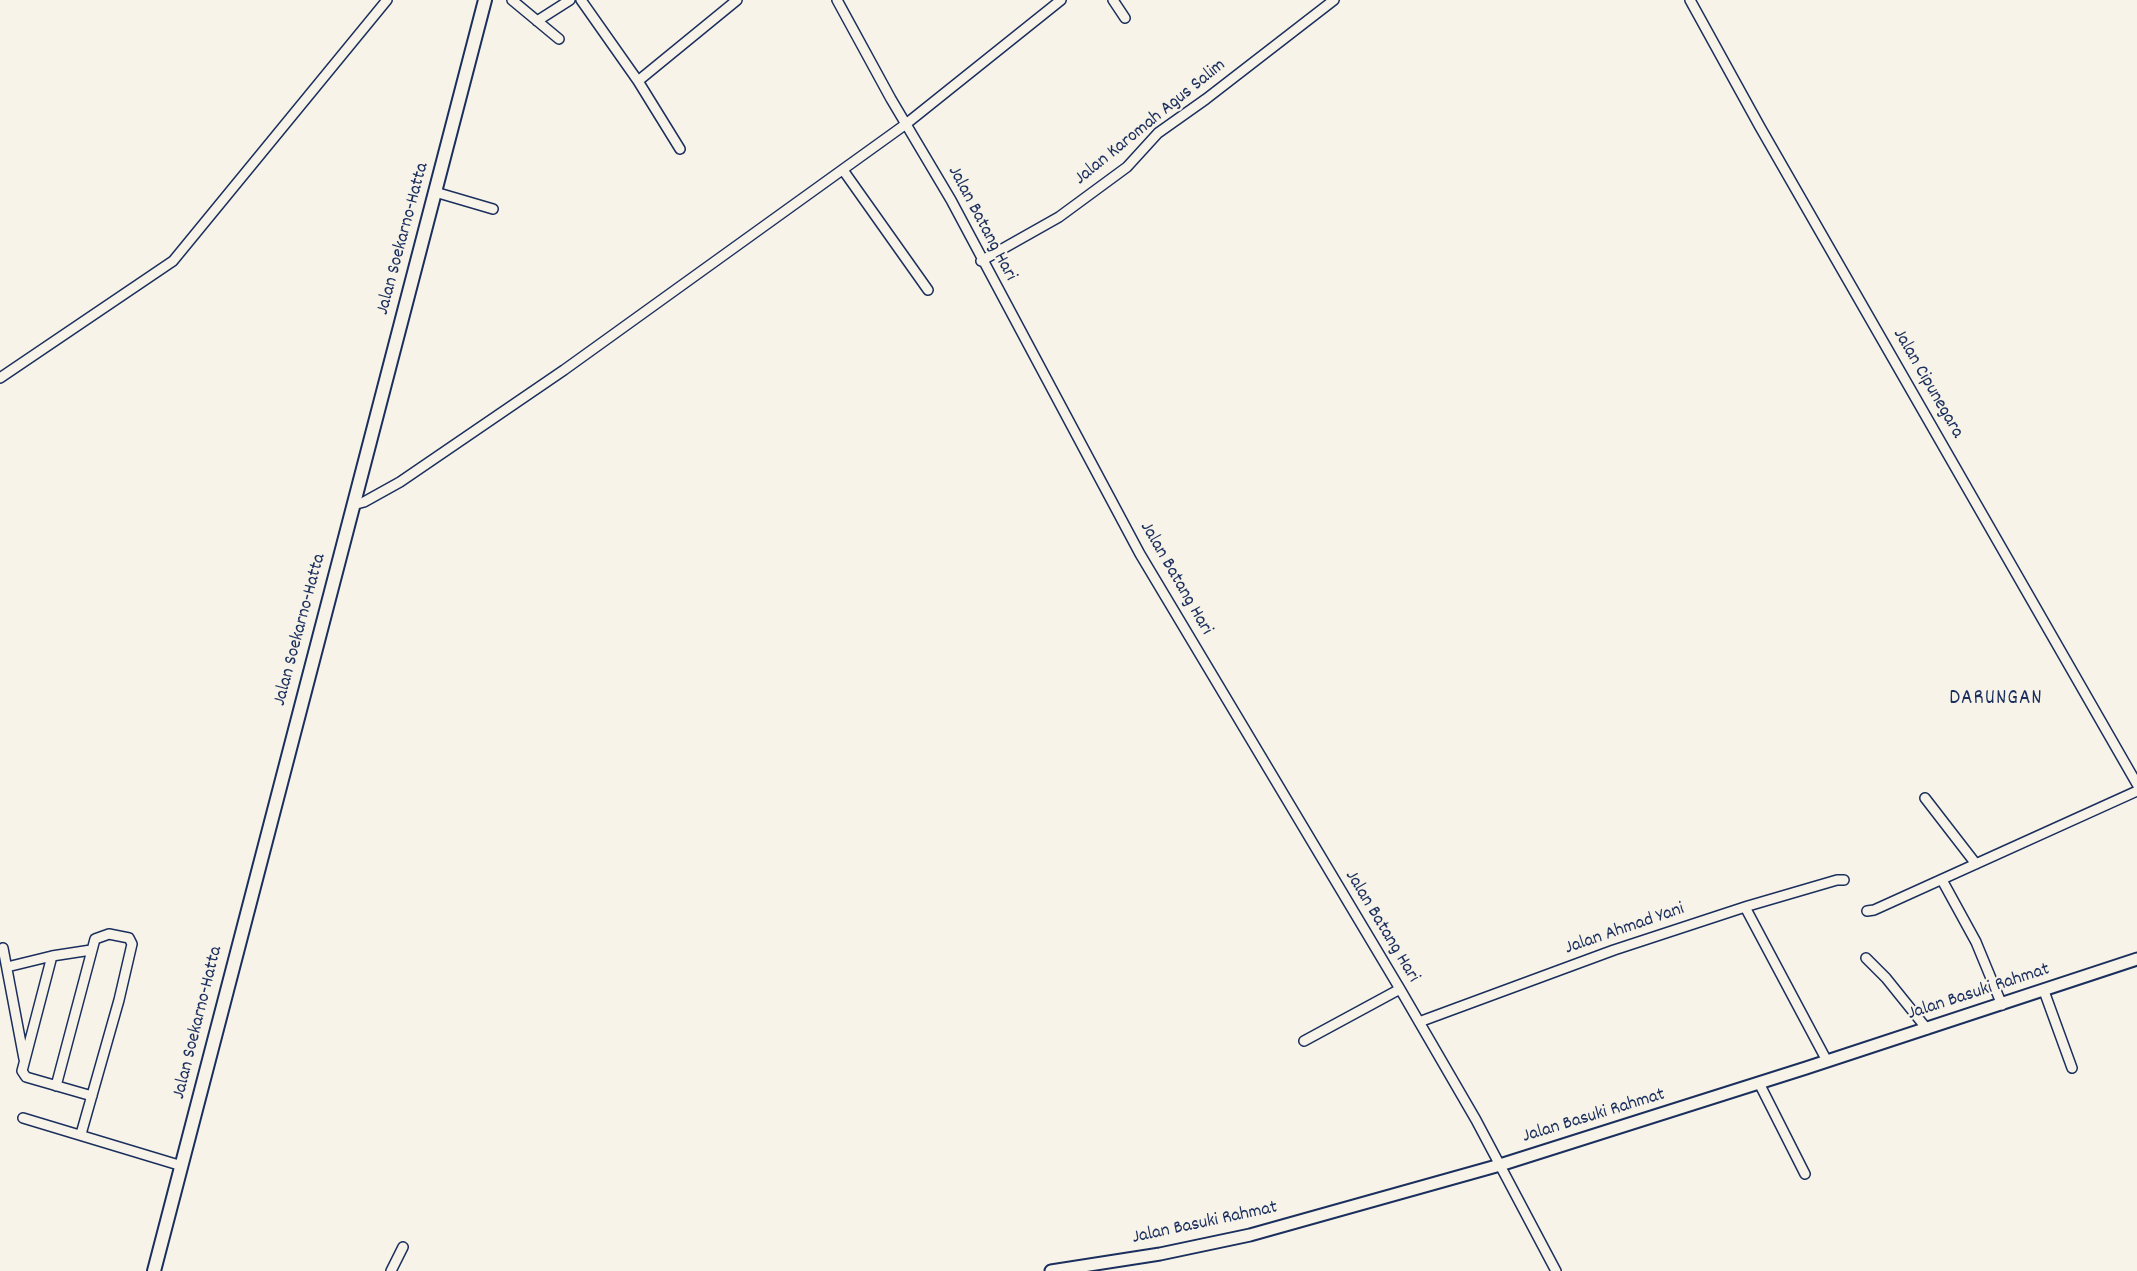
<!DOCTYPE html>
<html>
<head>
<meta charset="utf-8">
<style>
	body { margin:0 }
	canvas { display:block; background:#f7f3e8 }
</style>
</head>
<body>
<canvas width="2137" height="1271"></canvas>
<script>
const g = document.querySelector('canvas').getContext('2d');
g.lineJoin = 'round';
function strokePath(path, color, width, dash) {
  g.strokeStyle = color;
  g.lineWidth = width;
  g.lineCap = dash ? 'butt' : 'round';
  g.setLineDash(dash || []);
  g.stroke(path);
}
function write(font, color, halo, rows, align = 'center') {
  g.font = font + ' Dekko,sans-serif';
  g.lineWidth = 4.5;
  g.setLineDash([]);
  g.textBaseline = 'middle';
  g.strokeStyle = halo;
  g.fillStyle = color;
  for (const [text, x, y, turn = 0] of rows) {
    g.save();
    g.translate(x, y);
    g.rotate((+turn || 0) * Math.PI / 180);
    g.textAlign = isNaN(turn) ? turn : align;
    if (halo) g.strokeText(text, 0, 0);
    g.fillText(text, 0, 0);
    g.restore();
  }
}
const minor = new Path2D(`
	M 512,0 L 559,39
	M 581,0 L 638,81 L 680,149
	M 837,0 L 891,99 L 951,200 L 1140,554 L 1400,989 L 1476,1120 L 1556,1271
	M 1113,0 L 1125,18
	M 1690,0 L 1760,127 L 2137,784
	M 537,21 L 570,0
	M 638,81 L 737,0
	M 843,170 L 928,290
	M 435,192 L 493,209
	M 981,261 L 1059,217 L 1127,167 L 1158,133 L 1206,99 L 1334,0
	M 0,378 L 173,261 L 387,0
	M 353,505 L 364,502 L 400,482 L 564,370 L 906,124 L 1061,0
	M 1925,798 L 1976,864
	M 1942,880 L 1976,942 L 2002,1005
	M 1745,907 L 1827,1061
	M 1867,911 L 1874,910 L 2137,791
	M 3,948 L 24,1059
	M 91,950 L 52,956 L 22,1071 L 26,1077 L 92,1096
	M 1866,958 L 1886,978 L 1927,1029
	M 7,967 L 52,956
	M 2044,991 L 2072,1068
	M 1419,1022 L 1614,950 L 1748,906 L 1837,880 L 1844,880
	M 1304,1041 L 1400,989
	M 1759,1083 L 1805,1174
	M 56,1086 L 95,939 L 109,934 L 129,938 L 132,944 L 119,1000 L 81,1134
	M 23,1118 L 182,1166
	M 391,1271 L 403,1247`);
const secondary = new Path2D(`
	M 1051,1271 L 1160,1254 L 1250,1235 L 1500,1165 L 1806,1068 L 2137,959`);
const primary = new Path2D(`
	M 154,1271 L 485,0`);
strokePath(minor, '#1b2f5e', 12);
strokePath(secondary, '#1b2f5e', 15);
strokePath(primary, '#1b2f5e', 16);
strokePath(minor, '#f7f3e8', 9);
strokePath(secondary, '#f7f3e8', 11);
strokePath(primary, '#f7f3e8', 12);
write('19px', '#1b2f5e', '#f7f3e8', [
	["Jalan Karomah Agus Salim",1151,123,-39],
	["Jalan Batang Hari",981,224,62],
	["Jalan Soekarno-Hatta",404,239,-75],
	["Jalan Cipunegara",1927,384,60],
	["Jalan Batang Hari",1175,579,60],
	["Jalan Soekarno-Hatta",301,630,-75],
	["Jalan Batang Hari",1381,927,59],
	["Jalan Ahmad Yani",1625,930,-19],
	["Jalan Basuki Rahmat",1979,993,-18],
	["Jalan Soekarno-Hatta",199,1023,-76],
	["Jalan Basuki Rahmat",1594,1117,-17],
	["Jalan Basuki Rahmat",1205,1224,-12]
]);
g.letterSpacing = '1px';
write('21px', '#1b2f5e', '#f7f3e8', [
	["DARUNGAN",1996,700]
]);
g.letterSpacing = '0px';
</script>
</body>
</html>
